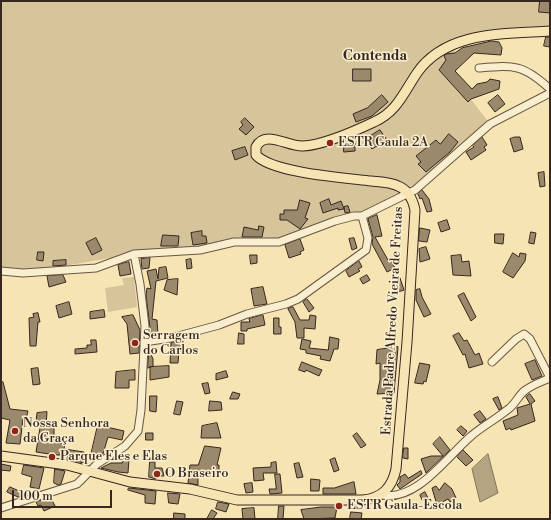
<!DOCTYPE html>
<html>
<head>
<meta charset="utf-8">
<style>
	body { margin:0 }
	#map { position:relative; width:551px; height:520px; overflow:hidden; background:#f6e5b3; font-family:"Libre Bodoni",serif }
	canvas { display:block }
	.frame { position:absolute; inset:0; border:2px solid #382620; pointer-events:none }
	.scale { position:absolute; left:12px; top:490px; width:100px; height:18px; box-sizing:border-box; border:2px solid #382620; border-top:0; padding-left:5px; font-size:12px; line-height:14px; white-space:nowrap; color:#382620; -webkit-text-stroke:3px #f9eece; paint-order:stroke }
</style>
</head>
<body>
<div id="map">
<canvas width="551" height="520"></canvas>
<div class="frame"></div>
<div class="scale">100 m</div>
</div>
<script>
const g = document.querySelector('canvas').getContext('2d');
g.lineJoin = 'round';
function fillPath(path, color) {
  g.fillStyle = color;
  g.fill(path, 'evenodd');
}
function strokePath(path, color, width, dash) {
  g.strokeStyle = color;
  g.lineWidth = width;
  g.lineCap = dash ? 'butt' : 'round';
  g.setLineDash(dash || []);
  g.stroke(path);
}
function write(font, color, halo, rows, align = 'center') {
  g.font = font + ' "Libre Bodoni",serif';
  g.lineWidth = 3;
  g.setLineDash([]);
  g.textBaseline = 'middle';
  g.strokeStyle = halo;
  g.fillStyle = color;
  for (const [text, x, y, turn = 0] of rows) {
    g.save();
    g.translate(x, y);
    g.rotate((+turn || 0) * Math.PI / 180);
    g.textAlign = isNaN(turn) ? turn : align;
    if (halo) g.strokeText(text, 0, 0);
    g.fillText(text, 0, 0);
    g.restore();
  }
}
fillPath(new Path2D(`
	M 1,1 L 550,1 L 550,31 L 457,44 L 450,72 L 490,124 L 408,194 L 288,240 L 134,254 L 23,273 L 1,270 Z
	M 134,277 L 137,307 L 108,312 L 105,288 L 124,285 L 122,278 Z`), '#d6c59a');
const water = new Path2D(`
	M 488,454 L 498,493 L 480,502 L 472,469 Z`);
fillPath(water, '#b5a481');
strokePath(water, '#83725a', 1);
const building = new Path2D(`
	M 540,1 L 550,1 L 550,13 L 539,12 Z
	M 546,37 L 550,37 L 550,47 L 544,46 Z
	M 492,41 L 499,42 L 502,48 L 501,55 L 474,53 L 455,71 L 472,89 L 477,84 L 487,82 L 490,79 L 500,81 L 499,89 L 471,99 L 468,102 L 439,70 L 446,60 L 444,56 L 446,54 L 455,53 L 462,48 Z
	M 353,69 L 371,69 L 371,81 L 353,81 Z
	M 382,95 L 388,102 L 372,116 L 356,122 L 353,114 L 367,108 Z
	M 498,95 L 505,104 L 495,112 L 488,103 Z
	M 245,118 L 254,127 L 246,135 L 239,129 L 243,125 L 241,122 Z
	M 380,130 L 387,140 L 372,149 L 366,139 Z
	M 449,134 L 458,142 L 450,152 L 426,172 L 418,164 L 421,162 L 416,156 L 436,140 L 440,144 Z
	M 482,137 L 487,145 L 484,147 L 486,150 L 471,160 L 466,152 L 474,147 L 473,146 Z
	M 515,137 L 520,137 L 523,149 L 514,152 L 510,139 Z
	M 344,143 L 355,143 L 355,151 L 344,152 Z
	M 245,147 L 248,155 L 235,160 L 232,151 Z
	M 544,172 L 545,186 L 540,187 L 538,173 Z
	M 422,190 L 429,199 L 432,211 L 427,212 L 422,198 L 420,199 L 418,194 Z
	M 329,199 L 331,205 L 341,201 L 344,209 L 338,210 L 338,208 L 323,213 L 320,203 Z
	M 300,200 L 310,203 L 305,218 L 308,219 L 300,229 L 287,220 L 280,220 L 280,214 L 284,214 L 284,210 L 297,210 Z
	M 348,206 L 350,212 L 345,213 L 344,207 Z
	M 377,215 L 382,236 L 375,237 L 388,260 L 390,259 L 395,268 L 387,272 L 372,244 L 373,237 L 368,219 Z
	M 447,220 L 450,229 L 441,232 L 438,223 Z
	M 259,226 L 264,227 L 262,237 L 242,237 L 244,227 L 258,230 Z
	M 420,228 L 430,230 L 427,242 L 419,241 Z
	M 202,231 L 202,236 L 206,236 L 207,243 L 193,245 L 191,233 Z
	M 531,232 L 536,233 L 534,244 L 529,243 Z
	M 495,234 L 504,234 L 503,244 L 495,243 Z
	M 163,235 L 179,236 L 178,246 L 161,246 Z
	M 96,238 L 102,250 L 92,255 L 86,243 Z
	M 354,238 L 357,248 L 352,250 L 349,239 Z
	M 300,239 L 304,250 L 300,252 L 301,254 L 289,258 L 285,245 Z
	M 426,247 L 430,259 L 420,262 L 419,249 Z
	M 38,252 L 44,252 L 43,261 L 37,260 Z
	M 513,253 L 519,257 L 520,253 L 526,254 L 525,261 L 513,278 L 503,272 Z
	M 250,255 L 257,255 L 257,263 L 251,264 Z
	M 461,255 L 462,262 L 469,261 L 471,276 L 453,275 L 451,256 Z
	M 150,258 L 149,268 L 142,269 L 141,259 Z
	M 191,259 L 192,268 L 187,269 L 186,260 Z
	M 66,260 L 66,265 L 53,266 L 53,261 Z
	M 359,261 L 362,267 L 358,269 L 360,271 L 349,277 L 346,271 Z
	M 129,262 L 131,274 L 120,276 L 118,265 Z
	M 166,267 L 168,278 L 156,281 L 152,319 L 157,320 L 158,335 L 151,336 L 146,295 L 147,288 L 151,289 L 147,271 L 156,269 L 158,279 L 159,268 Z
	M 63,275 L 66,282 L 49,287 L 47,276 Z
	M 367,275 L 370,280 L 363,284 L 360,279 Z
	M 400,278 L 404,290 L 395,293 L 391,281 Z
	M 178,279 L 177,295 L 164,290 L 167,280 Z
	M 263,287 L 267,304 L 254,306 L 251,289 Z
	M 420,289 L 422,297 L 431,314 L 424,317 L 416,300 L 416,290 Z
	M 464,293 L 476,317 L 471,321 L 458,296 Z
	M 307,299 L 314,308 L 309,312 L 303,302 Z
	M 69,302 L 72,314 L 59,318 L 56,306 Z
	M 293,307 L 300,320 L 309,320 L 310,315 L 316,316 L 315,329 L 304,328 L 304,338 L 297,338 L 295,322 L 288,309 Z
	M 104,310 L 105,317 L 90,319 L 90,312 Z
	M 38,313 L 40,322 L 38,322 L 36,346 L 30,346 L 29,318 L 34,317 L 33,314 Z
	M 133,315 L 140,330 L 139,353 L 130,354 L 127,324 L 122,317 Z
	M 263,315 L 265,325 L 247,329 L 247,331 L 241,331 L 241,322 L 250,322 L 249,319 Z
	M 274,318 L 279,318 L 279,327 L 281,327 L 281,334 L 274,334 Z
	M 239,333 L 244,334 L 244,344 L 238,344 Z
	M 459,333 L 464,341 L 467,340 L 475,355 L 479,353 L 483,364 L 469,368 L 465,354 L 463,355 L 453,336 Z
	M 330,337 L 339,339 L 338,349 L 334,349 L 330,361 L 320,359 L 321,356 L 306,353 L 306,350 L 300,349 L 302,339 L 311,341 L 309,348 L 328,350 Z
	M 91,340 L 96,340 L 97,352 L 75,354 L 75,349 L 87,348 L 87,345 L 91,345 Z
	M 179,341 L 183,341 L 182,351 L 179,351 L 178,363 L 170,363 L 171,343 Z
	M 398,347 L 394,393 L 377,394 L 380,380 L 380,363 L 376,364 L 377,350 Z
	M 149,350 L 153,359 L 153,366 L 148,368 Z
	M 535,360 L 542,376 L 532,380 L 525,364 Z
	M 302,362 L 322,370 L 319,376 L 306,370 L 305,372 L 299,370 Z
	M 420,363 L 430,365 L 426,382 L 424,381 L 423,384 L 415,383 Z
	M 169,366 L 169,377 L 150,380 L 150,367 Z
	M 38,368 L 40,384 L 33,385 L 31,369 Z
	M 135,370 L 135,380 L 129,380 L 129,388 L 115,388 L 116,372 Z
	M 226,371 L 228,377 L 216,380 L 216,374 Z
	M 3,382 L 10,409 L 28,411 L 26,419 L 23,419 L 20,444 L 6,443 L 10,420 L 1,418 L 1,383 Z
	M 208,383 L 210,393 L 205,394 L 202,384 Z
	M 233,392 L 240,394 L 238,399 L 230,399 Z
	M 530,394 L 535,401 L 531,404 L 535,421 L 511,430 L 510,428 L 506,430 L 503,421 L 518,415 L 517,408 L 530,404 L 526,397 Z
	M 150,396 L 157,396 L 156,412 L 150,411 Z
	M 498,397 L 502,408 L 499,410 L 493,399 Z
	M 177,401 L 183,402 L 180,415 L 174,414 Z
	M 210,401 L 221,402 L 222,410 L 209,411 Z
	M 480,411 L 486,419 L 480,423 L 474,415 Z
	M 47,412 L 46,427 L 54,426 L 54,442 L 65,444 L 64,449 L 84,452 L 83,455 L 86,456 L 84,463 L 67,459 L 68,455 L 56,455 L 36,452 L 41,422 L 36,422 L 37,413 Z
	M 217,423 L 221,438 L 201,438 L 202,426 Z
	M 98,425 L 124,431 L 122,440 L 108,437 L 103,454 L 99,457 L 91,455 Z
	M 461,426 L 467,431 L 463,436 L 457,430 Z
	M 146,433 L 153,433 L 153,440 L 146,440 Z
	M 357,433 L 366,445 L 361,448 L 353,436 Z
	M 440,437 L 450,450 L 426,473 L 421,459 L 431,456 L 443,456 L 433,444 Z
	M 205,446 L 221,448 L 217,465 L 219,465 L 219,477 L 198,476 L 198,485 L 188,483 L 190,465 L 198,465 Z
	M 404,448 L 408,448 L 408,459 L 403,458 Z
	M 463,450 L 473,460 L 466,466 L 457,457 Z
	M 122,458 L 129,459 L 128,473 L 118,472 L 101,468 L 111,463 L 122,463 Z
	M 335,458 L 339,470 L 334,472 L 330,460 Z
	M 150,462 L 155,462 L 155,468 L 162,468 L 164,476 L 156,476 L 156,479 L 149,477 Z
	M 276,462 L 277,473 L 263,473 L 264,480 L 254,481 L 253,468 L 271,467 L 271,463 Z
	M 299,463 L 303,477 L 297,478 L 294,464 Z
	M 1,464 L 11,466 L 10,471 L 1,470 Z
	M 24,465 L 44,468 L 39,489 L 30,487 L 32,477 L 22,474 Z
	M 55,469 L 65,471 L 61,484 L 58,485 L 54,483 Z
	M 421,471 L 422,474 L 400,489 L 397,485 L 400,482 L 400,477 L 405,474 L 408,478 Z
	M 275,474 L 280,474 L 282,493 L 270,494 L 269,489 L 276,489 Z
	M 311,479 L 320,480 L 319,491 L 311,491 Z
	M 354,482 L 356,494 L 323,494 L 323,488 L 334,488 Z
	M 252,483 L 253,492 L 246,493 L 244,484 Z
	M 445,483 L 452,489 L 456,498 L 450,502 L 448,499 L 437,505 L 432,488 L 436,486 L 439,490 Z
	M 10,487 L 26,494 L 25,495 L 18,497 L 7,492 Z
	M 129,488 L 156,491 L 155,504 L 145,503 L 145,495 L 128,490 Z
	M 425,492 L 428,498 L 422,500 L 420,495 Z
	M 168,493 L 180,494 L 178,504 L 169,503 Z
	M 51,498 L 55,506 L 44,511 L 41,505 L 38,506 L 36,502 Z
	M 218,502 L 229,504 L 226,512 L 216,509 Z
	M 279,506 L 284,506 L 283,519 L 278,519 Z
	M 321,507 L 337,507 L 335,518 L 304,519 L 301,510 Z
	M 254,508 L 255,519 L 243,519 L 242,509 Z
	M 212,510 L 217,513 L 213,519 L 207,519 Z
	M 351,512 L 362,513 L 361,519 L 350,519 Z
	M 174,513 L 185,514 L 185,519 L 174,519 Z`);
fillPath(building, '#9b896c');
strokePath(building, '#382620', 1);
const minor = new Path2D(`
	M 479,68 C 514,65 523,64 550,89
	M 1,271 L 23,273 L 96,268 L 134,254 L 200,250 L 234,242 L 279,242 L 335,221 L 354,216 L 362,216 L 415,190 L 490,124 L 550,93
	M 144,342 L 171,338 L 219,325 L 247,314 L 286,304 L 298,299 L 366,250 L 368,238 L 362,216
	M 492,362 L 516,339 L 524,334 L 530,339 L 550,378
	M 382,495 C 416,502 447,457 470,437 C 481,427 495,420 507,410 C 514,406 517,398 523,392 C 531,385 541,382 550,378
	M 1,508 L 77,484 L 97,464 L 125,446 L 138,431 L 141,410 L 145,326 L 140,284 L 134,254`);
const major = new Path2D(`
	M 1,456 L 67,465 L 130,482 L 190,489 L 237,500 L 363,500 C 382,498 392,488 396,469 L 407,342 L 415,210 C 413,200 408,190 398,186 C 390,182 380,182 371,181 C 346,178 272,173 256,155 L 256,147 C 265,129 288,147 303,146 C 324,145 355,131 374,122 C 397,112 404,92 417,73 C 446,31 504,34 550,31`);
strokePath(minor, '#685645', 9);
strokePath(major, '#382620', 11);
strokePath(minor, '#f9eece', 7);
strokePath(major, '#f6e5b3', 9);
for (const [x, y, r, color] of [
	[330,143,4,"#8f2418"],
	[135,343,4,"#8f2418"],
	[15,431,4,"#8f2418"],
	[52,457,4,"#8f2418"],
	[157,474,4,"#8f2418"],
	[339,506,4,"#8f2418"]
]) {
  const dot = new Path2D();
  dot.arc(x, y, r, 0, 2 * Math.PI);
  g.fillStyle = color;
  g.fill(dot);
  strokePath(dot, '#f9eece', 1.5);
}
write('13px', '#382620', '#f9eece', [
	["ESTR Gaula 2A",338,143],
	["Serragem",143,336],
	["do Carlos",143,351],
	["Nossa Senhora",23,424],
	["da Graça",23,439],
	["Parque Eles e Elas",60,457],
	["O Braseiro",165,474],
	["ESTR Gaula-Escola",347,506]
], 'left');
write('13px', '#382620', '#f9eece', [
	["Estrada Padre Alfredo Vieira de Freitas",393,321,-87]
]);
write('bold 14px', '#382620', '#f9eece', [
	["Contenda",375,57]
]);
</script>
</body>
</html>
